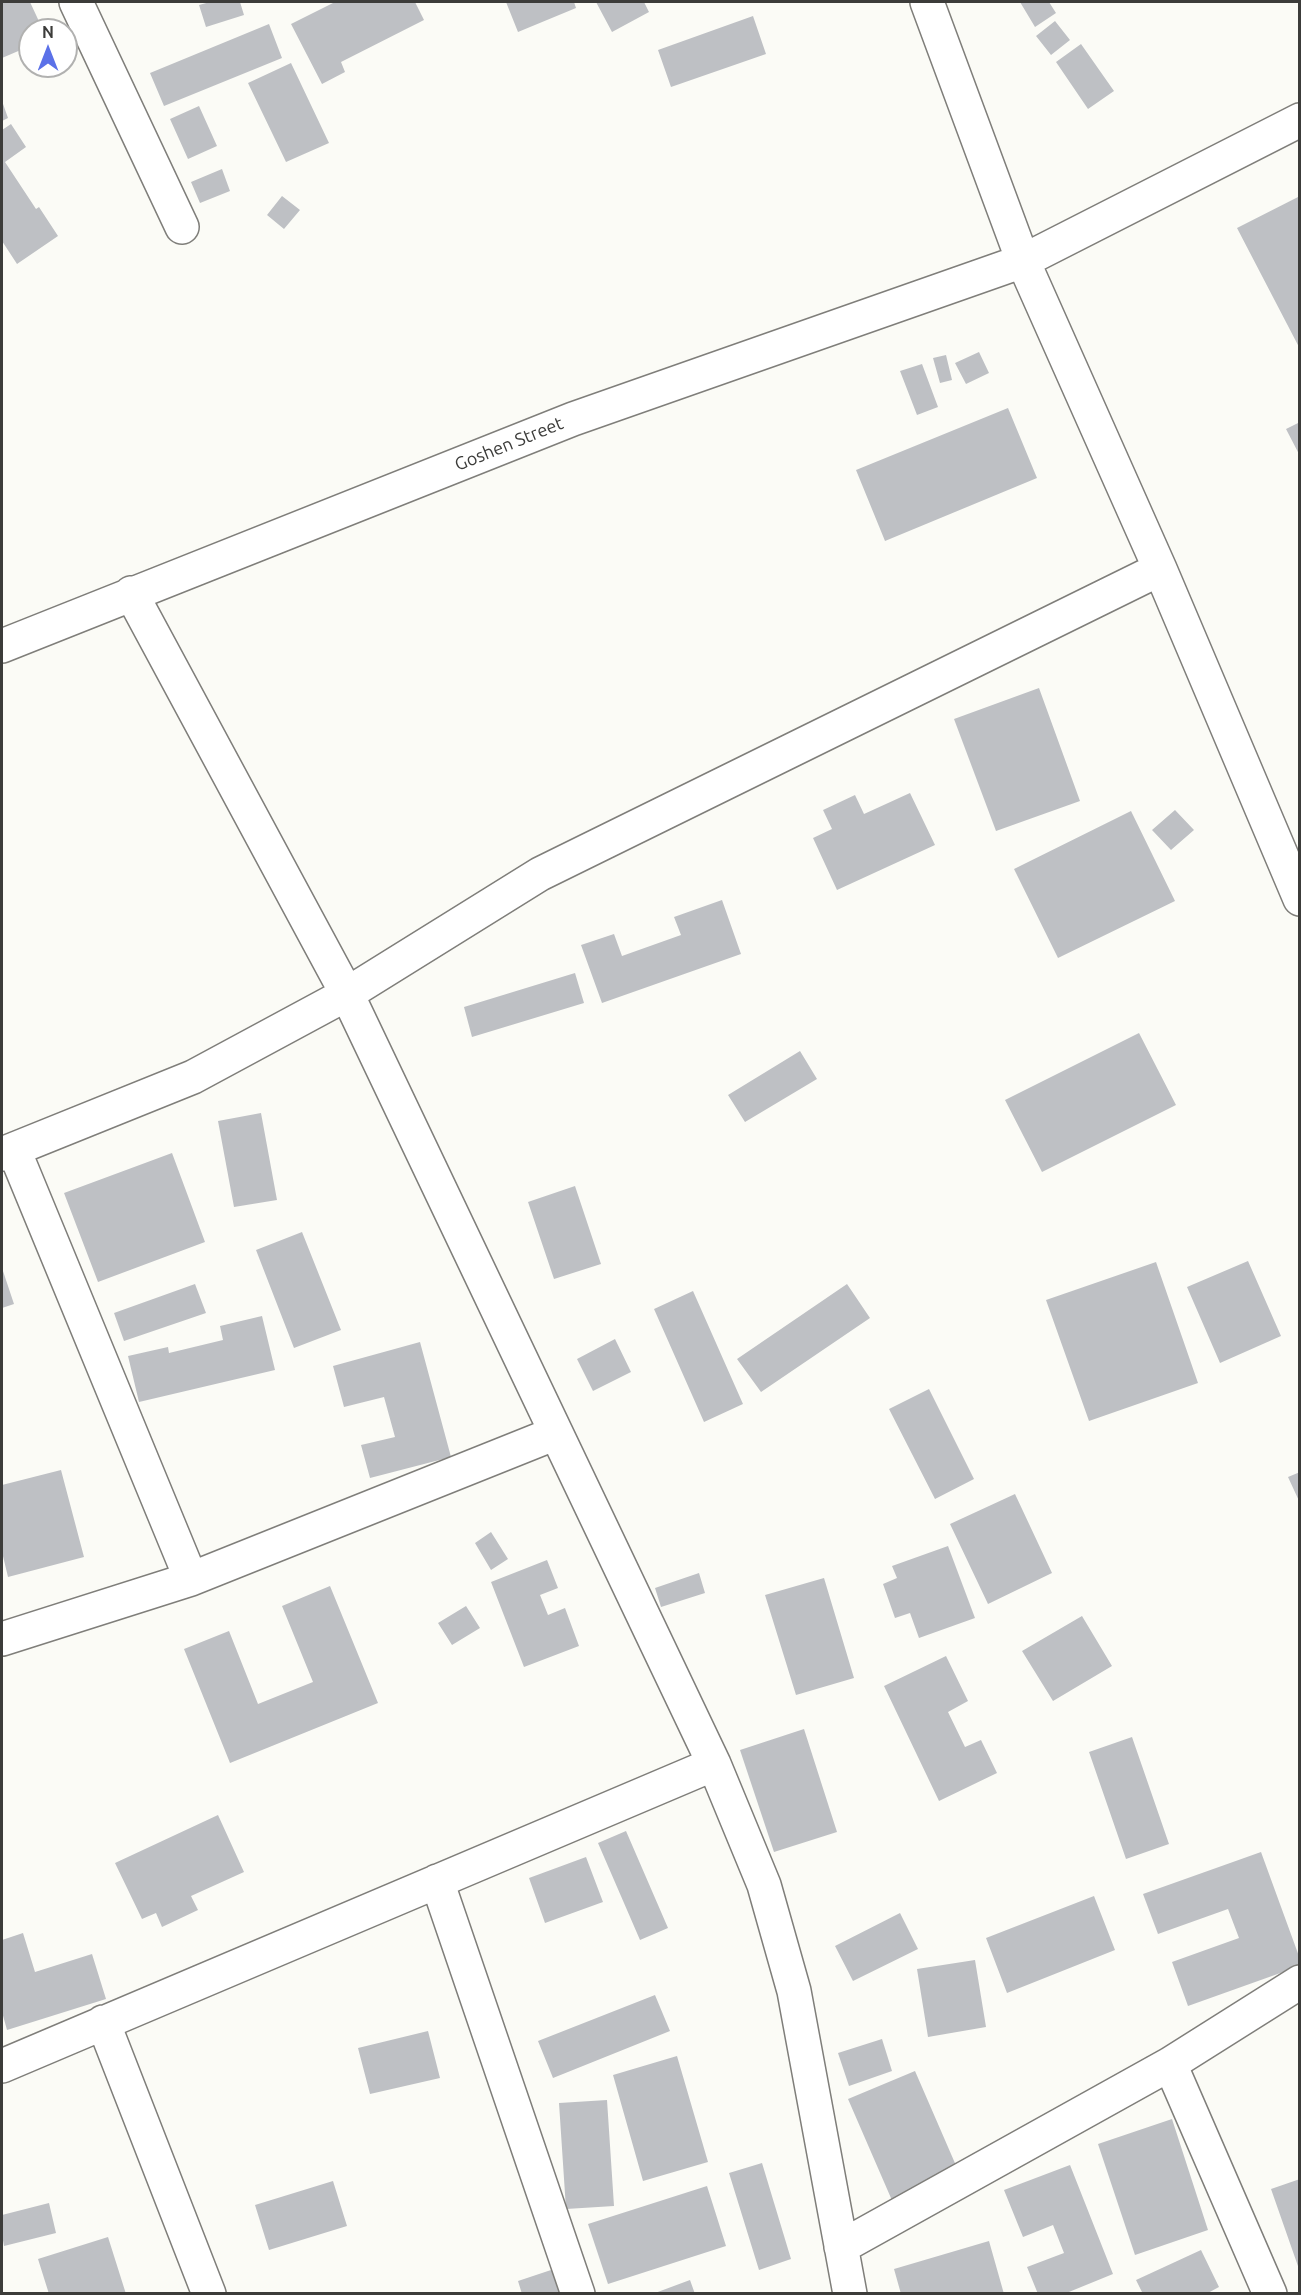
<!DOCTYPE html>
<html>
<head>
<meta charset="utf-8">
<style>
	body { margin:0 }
	#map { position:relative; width:1301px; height:2295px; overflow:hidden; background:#fbfbf6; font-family:Ubuntu,sans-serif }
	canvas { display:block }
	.frame { position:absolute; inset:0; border:3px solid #3c3c3a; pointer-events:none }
	.north { position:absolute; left:18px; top:18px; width:60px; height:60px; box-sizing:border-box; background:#fff; border:2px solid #b1b1b0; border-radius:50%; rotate:0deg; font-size:16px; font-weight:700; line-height:24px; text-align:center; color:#3c3c3a }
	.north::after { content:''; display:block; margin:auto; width:21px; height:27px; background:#5b71e8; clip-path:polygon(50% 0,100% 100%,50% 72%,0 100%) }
</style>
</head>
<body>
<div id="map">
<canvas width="1301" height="2295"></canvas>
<div class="frame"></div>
<div class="north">N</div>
</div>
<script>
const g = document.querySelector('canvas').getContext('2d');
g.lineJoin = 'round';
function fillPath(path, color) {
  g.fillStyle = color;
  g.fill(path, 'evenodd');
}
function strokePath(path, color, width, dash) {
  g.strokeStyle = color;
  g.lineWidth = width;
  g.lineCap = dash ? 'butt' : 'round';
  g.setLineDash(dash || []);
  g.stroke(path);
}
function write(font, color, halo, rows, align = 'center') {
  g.font = font + ' Ubuntu,sans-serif';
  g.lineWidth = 4.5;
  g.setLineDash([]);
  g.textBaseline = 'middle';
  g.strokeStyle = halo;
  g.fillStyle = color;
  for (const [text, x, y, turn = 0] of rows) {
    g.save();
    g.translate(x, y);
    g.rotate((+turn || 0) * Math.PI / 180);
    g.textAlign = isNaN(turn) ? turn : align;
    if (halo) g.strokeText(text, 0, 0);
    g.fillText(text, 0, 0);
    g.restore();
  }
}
fillPath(new Path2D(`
	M 2,2 L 30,2 L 43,30 L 30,30 L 30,46 L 2,58 Z
	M 210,2 L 240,2 L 244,15 L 206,27 L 199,5 Z
	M 335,2 L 415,2 L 424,20 L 341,62 L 345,72 L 322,84 L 291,24 Z
	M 506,2 L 574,2 L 576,8 L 518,32 Z
	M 596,2 L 644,2 L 649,12 L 612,32 Z
	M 1020,2 L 1049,2 L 1056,13 L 1035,27 Z
	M 753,16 L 766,54 L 671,87 L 658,50 Z
	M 1055,21 L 1070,40 L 1051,55 L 1036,36 Z
	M 269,24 L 282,58 L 164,106 L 150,73 Z
	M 1081,44 L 1114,91 L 1088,109 L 1056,62 Z
	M 291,63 L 329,143 L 286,162 L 248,83 Z
	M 2,101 L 8,118 L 2,121 Z
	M 199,106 L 217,146 L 188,159 L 170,119 Z
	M 11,124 L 26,147 L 5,162 L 36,209 L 39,207 L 58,236 L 17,264 L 2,241 L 2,130 Z
	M 222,169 L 230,191 L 200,203 L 191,182 Z
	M 282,196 L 300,210 L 284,229 L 267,215 Z
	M 1300,196 L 1300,349 L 1237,228 Z
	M 979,352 L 989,373 L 966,384 L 955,363 Z
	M 946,355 L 952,380 L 940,383 L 933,358 Z
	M 922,364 L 938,407 L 917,415 L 900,371 Z
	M 1008,408 L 1037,478 L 885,541 L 856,470 Z
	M 1300,422 L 1300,456 L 1286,429 Z
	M 1039,688 L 1080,801 L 996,831 L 954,719 Z
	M 910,793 L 935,845 L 837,890 L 813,838 L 832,829 L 823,810 L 855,795 L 864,814 Z
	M 1175,810 L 1194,830 L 1171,850 L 1152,830 Z
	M 1131,811 L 1175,901 L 1058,958 L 1014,869 Z
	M 722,900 L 741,954 L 602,1003 L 581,945 L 614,934 L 622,956 L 681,935 L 674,917 Z
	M 575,973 L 584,1003 L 472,1037 L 464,1007 Z
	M 1139,1033 L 1176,1105 L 1042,1172 L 1005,1100 Z
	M 800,1051 L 817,1079 L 745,1122 L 728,1095 Z
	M 261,1113 L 277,1200 L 234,1207 L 218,1121 Z
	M 172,1153 L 205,1242 L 98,1282 L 64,1193 Z
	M 575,1186 L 601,1264 L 554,1279 L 528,1202 Z
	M 302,1232 L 341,1330 L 294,1348 L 256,1250 Z
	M 1248,1261 L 1281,1336 L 1220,1363 L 1187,1287 Z
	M 1156,1262 L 1198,1383 L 1089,1421 L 1046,1300 Z
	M 2,1268 L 14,1304 L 2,1308 Z
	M 195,1284 L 206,1313 L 124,1341 L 114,1313 Z
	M 847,1284 L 870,1318 L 761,1392 L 737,1359 Z
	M 693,1291 L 743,1404 L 704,1422 L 654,1309 Z
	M 262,1316 L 275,1370 L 139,1402 L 128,1356 L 168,1347 L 169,1353 L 223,1340 L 220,1326 Z
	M 615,1339 L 631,1372 L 593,1391 L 577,1359 Z
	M 420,1342 L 451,1457 L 370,1478 L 361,1445 L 395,1437 L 384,1397 L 344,1407 L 333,1366 Z
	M 929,1389 L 974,1479 L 935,1499 L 889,1409 Z
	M 61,1470 L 84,1557 L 8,1577 L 2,1552 L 2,1485 Z
	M 1300,1472 L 1300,1503 L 1288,1477 Z
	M 1015,1494 L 1052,1573 L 988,1604 L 950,1524 Z
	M 491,1532 L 508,1559 L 491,1570 L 475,1543 Z
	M 948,1546 L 975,1618 L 919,1638 L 910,1613 L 895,1618 L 883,1584 L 897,1578 L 892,1566 Z
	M 547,1560 L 558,1588 L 540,1595 L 548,1615 L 565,1608 L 579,1646 L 524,1667 L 491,1582 Z
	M 699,1573 L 705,1593 L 661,1607 L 655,1588 Z
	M 824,1578 L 854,1678 L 796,1695 L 765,1595 Z
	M 330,1586 L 378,1703 L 230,1763 L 184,1649 L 229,1631 L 258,1704 L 313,1682 L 282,1606 Z
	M 466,1606 L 480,1628 L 452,1645 L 438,1623 Z
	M 1082,1616 L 1112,1666 L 1053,1701 L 1022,1651 Z
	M 946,1656 L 968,1701 L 948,1712 L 965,1747 L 981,1740 L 997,1773 L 939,1801 L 884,1686 Z
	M 804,1729 L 837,1832 L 774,1852 L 740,1750 Z
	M 1132,1737 L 1169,1844 L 1126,1859 L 1089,1752 Z
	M 218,1815 L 244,1872 L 191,1896 L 198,1910 L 162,1927 L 156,1913 L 142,1919 L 115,1863 Z
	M 626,1831 L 668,1928 L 640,1940 L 598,1843 Z
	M 1261,1852 L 1300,1959 L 1300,1966 L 1188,2006 L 1172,1962 L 1239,1938 L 1228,1909 L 1158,1934 L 1143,1894 Z
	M 586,1857 L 603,1902 L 545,1923 L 529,1878 Z
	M 1094,1896 L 1115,1950 L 1007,1993 L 986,1938 Z
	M 900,1913 L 918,1949 L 853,1981 L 835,1946 Z
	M 23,1933 L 35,1972 L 92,1954 L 106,1999 L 7,2030 L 2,2012 L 2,1940 Z
	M 975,1960 L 986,2027 L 928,2037 L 917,1969 Z
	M 655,1995 L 670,2031 L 553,2078 L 538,2041 Z
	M 428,2031 L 440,2078 L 370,2094 L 358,2048 Z
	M 882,2039 L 892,2071 L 849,2086 L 838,2053 Z
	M 677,2056 L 708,2162 L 643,2181 L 613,2075 Z
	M 915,2071 L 961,2177 L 894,2205 L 848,2099 Z
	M 607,2100 L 614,2206 L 566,2209 L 559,2103 Z
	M 1172,2119 L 1208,2230 L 1135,2255 L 1098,2144 Z
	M 762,2163 L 791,2259 L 759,2270 L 729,2173 Z
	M 1070,2165 L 1113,2274 L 1064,2294 L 1038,2294 L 1027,2267 L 1064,2253 L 1053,2225 L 1023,2237 L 1004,2190 Z
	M 1300,2179 L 1300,2269 L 1299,2269 L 1271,2189 Z
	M 333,2181 L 347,2226 L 269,2250 L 255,2205 Z
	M 707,2186 L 726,2246 L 608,2284 L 588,2224 Z
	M 49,2203 L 56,2233 L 4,2246 L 2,2235 L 2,2215 Z
	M 108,2237 L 126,2294 L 49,2294 L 38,2259 Z
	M 989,2241 L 1004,2294 L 901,2294 L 894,2269 Z
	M 1201,2250 L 1219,2287 L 1206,2294 L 1143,2294 L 1136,2280 Z
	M 557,2268 L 566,2294 L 522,2294 L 518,2281 Z
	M 690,2280 L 695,2294 L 655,2294 L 655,2293 Z`), '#bec0c4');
const minor = new Path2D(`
	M 76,2 L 182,227
	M 927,2 L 1023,261 L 1160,569 L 1300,899
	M 2,646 L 573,419 L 1023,261 L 1300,120
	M 14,1150 L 191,1579
	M 2,1154 L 193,1077 L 347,994 L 540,874 L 1160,569
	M 2,1639 L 191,1579 L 556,1433
	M 714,1764 L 764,1885 L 794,1991 L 850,2294
	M 437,1881 L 578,2294
	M 103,2022 L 209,2294
	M 1170,2064 L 1270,2294
	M 2,2066 L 714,1764 L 347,994 L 131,593
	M 841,2247 L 1170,2064 L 1300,1982`);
strokePath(minor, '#7f7e7a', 36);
strokePath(minor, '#fff', 33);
write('18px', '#3c3c3a', '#fff', [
	["Goshen Street",509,444,-22]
]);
</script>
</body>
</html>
